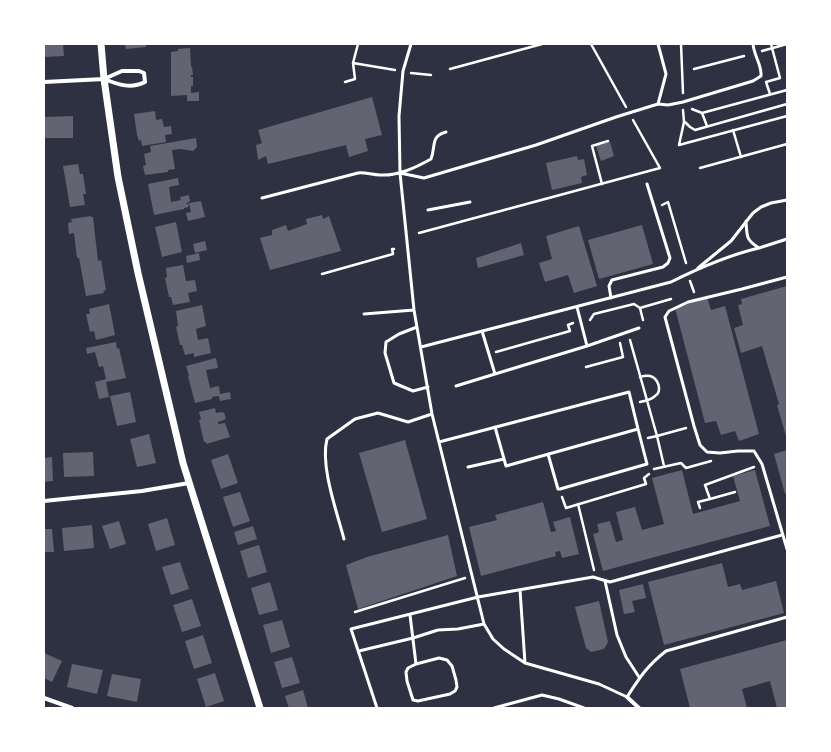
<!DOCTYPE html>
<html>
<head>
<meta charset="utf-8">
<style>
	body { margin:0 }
	#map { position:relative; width:831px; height:752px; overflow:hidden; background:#2d3142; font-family:Literata,serif }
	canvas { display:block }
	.frame { position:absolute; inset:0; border:45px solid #fff; pointer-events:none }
</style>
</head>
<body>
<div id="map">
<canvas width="831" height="752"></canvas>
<div class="frame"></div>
</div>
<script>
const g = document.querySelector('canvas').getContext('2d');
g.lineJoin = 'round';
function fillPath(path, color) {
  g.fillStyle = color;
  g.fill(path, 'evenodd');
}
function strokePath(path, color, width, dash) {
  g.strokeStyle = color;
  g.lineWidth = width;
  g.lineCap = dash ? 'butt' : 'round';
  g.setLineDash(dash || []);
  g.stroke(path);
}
fillPath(new Path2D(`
	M 44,44 L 63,44 L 64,56 L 44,57 Z
	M 125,44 L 146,44 L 146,47 L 126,49 Z
	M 190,48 L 191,67 L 192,67 L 193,75 L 191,75 L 191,77 L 193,77 L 193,86 L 191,86 L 191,93 L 199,92 L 199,101 L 187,101 L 187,95 L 171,96 L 171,52 L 178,51 L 178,49 Z
	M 372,97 L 382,135 L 365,139 L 368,151 L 349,157 L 346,145 L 268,164 L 266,156 L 258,160 L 256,145 L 262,143 L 258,130 Z
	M 155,111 L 156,120 L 162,119 L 164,127 L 171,126 L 172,134 L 165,135 L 166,142 L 142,146 L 141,140 L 139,141 L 137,135 L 134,114 Z
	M 73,116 L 73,138 L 44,138 L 44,117 Z
	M 196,138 L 197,147 L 193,151 L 181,149 L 172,150 L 175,169 L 168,170 L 168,172 L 145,175 L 143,166 L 146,165 L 144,154 L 151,152 L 150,146 Z
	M 610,142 L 614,156 L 601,161 L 596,146 Z
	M 577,156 L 578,160 L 584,159 L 587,175 L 581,177 L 582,183 L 552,190 L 546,163 Z
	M 78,164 L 80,174 L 83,174 L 86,194 L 83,194 L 85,205 L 70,207 L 63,166 Z
	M 178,178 L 179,185 L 169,187 L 171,202 L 181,200 L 180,197 L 189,195 L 190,201 L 186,204 L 189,204 L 188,207 L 184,208 L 184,209 L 154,215 L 148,184 Z
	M 201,201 L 205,217 L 188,221 L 186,213 L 191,212 L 189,203 Z
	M 322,215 L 323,219 L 329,216 L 341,251 L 270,270 L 260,238 L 272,235 L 272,230 L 286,225 L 288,231 L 307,224 L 306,219 Z
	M 91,216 L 91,217 L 93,217 L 98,261 L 101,260 L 106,290 L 103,291 L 104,293 L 86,296 L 79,258 L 77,258 L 74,233 L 69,234 L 68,223 L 72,222 L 71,219 Z
	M 176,222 L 182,252 L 162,257 L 155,227 Z
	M 642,225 L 653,264 L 599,279 L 588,240 Z
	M 579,226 L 597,286 L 574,293 L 568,275 L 545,282 L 539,263 L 552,259 L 546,236 Z
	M 205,241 L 207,250 L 195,253 L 193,244 Z
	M 521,243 L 524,255 L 478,268 L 476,258 Z
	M 199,253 L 200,260 L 187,263 L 186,256 Z
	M 183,265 L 186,281 L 195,280 L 197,291 L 188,293 L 190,302 L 173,305 L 171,297 L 169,297 L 165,278 L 167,277 L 166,268 Z
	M 787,286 L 787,436 L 786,436 L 777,405 L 779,404 L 762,346 L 741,353 L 734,328 L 743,325 L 738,305 L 742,304 L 741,299 Z
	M 707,297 L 711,310 L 725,306 L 759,434 L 739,441 L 735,431 L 721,435 L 716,421 L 705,423 L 675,308 Z
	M 109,304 L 115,335 L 96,340 L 94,331 L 90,332 L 86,314 L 90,314 L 89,309 Z
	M 202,305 L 206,326 L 196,329 L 198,340 L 208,338 L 211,353 L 194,357 L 194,353 L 185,355 L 182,345 L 180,345 L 176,327 L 178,326 L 176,311 Z
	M 116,342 L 117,349 L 119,348 L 126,378 L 106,382 L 109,397 L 99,399 L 95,382 L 106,379 L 103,366 L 99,367 L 95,352 L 87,354 L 86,348 Z
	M 216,358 L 218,368 L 206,370 L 210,388 L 219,386 L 220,394 L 230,392 L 231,399 L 220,401 L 219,396 L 212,397 L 212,399 L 195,403 L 188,376 L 189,376 L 186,366 Z
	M 130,392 L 136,422 L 117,426 L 110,396 Z
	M 215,408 L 216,413 L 222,412 L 224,413 L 226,418 L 224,420 L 218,422 L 218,424 L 225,423 L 230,437 L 206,444 L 206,442 L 204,442 L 199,420 L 201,419 L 199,412 Z
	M 149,434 L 156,463 L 137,467 L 130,439 Z
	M 405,440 L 427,519 L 382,532 L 359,453 Z
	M 787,450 L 787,493 L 785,494 L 774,454 Z
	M 93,452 L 94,476 L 64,477 L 63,453 Z
	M 228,454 L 238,483 L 221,489 L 211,460 Z
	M 52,457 L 53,481 L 44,482 L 44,458 Z
	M 682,470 L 693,514 L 740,501 L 733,476 L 755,470 L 770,526 L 603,571 L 593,534 L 599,532 L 597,524 L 610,521 L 616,542 L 623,540 L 616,512 L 635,507 L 642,530 L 664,524 L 652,478 Z
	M 240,492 L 250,521 L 233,527 L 223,497 Z
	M 543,502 L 551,532 L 556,531 L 553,522 L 570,517 L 579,554 L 562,558 L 560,551 L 555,552 L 556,556 L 481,576 L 469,527 L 497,520 L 495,515 Z
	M 167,518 L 175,545 L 156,551 L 148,524 Z
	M 119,521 L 126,544 L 110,549 L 102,526 Z
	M 92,525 L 94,548 L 64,551 L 62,528 Z
	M 253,526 L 257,539 L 238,545 L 234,532 Z
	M 44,529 L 52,529 L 54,552 L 44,552 Z
	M 448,535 L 457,576 L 358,609 L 346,565 L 367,557 Z
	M 259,545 L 267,572 L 248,578 L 240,551 Z
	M 180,562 L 189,589 L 171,595 L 162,567 Z
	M 722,563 L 728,587 L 740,584 L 742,590 L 776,581 L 784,613 L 664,645 L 648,582 Z
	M 270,582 L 278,610 L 259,615 L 251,588 Z
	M 643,584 L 646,598 L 632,601 L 635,612 L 624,614 L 619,590 Z
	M 192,599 L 201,626 L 182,632 L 173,605 Z
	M 599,601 L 608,642 L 604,649 L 591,652 L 586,648 L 575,607 Z
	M 282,620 L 290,647 L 271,653 L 263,625 Z
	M 203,635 L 212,663 L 194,669 L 185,641 Z
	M 787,640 L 787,708 L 777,708 L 770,681 L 742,689 L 747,708 L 690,708 L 680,669 Z
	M 44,653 L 62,661 L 52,682 L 44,678 Z
	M 292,657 L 300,683 L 282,688 L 274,662 Z
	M 72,664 L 103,670 L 97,694 L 67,687 Z
	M 215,673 L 224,701 L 206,707 L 197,679 Z
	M 112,674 L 141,679 L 137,702 L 107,696 Z
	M 303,690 L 308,708 L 289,708 L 285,696 Z`), '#626471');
strokePath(new Path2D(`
	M 358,44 L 353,63 L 395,70
	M 591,44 L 626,107
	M 681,44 L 683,93
	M 762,51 L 787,44
	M 450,69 L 542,44
	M 694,69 L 744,56
	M 411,73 L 431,75
	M 345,82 L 355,79 L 353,63
	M 770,94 L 766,82 L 780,78 L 771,44
	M 692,109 L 702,113 L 787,90
	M 702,113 L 707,126
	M 685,122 L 690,127 L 695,130 L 787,104
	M 733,130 L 741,157
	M 679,145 L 684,122 L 683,110
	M 679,145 L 787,116
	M 700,168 L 787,144
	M 602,184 L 592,146 L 608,141
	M 662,205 L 668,202 L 686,263
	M 419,233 L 660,168 L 633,120
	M 322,274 L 393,254 L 392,249 L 394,249
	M 690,281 L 694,292
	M 590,320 L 594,314 L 634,304 L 640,308
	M 643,320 L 640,308 L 671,299
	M 630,340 L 657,436 L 648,438
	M 496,352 L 570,331 L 568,325 L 573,323
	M 586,367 L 623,357 L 620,343
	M 640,402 C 645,401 651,400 655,396 C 663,391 658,378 650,376 C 646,375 643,376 640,377
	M 664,466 L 657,436 L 686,428
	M 654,469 L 681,463 L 686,468 L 711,461
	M 562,497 L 566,508 L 646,484 L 644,478 L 649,474
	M 710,499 L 735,492
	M 578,504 L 594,570
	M 700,508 L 698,502 L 710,499 L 705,485 L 754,467
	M 355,612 L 465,578`), '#fff', 2.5);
strokePath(new Path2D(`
	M 411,44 L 403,71 L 399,116 L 400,173 L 414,310 L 432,414 L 484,624 L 493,639 L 504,649 L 525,663 L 599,684 L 627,697 C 640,677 647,666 666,651 L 787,617
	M 658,44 L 666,74 L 658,104
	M 400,173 L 424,178 L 536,145 L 616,117 L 658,104 L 668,105 L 683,102 L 753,81 L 761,76 C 762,65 754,56 753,44
	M 262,198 L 358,173 C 365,172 372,175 380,175 C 398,176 415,168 431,159 C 436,147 430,136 446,132
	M 428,210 L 470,202
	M 746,221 C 747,237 746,240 759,248 L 787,239
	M 698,268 L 731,241 L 753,213 L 761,207 L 771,203 L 787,200
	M 787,277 L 742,289 L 688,302 L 669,311 L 665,317 L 694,426 L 700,445 L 707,452 L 720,453 L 738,451 L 754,451 L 762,464 L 787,549
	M 611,298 L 609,286 L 612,280 L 663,267 L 668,263 L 670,258 L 647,184
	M 364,314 L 414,310
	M 417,327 L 399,334 L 386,342 L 385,353 L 394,383 L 413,391 L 428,387
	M 482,331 L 495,374 L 587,346 L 577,307
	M 587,346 L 639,328
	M 421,347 L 671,282 C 699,268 729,255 759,248
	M 456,386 L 495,374
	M 439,442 L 629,392 L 638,429 L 506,466 L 495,427
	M 548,454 L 558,489 L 560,489 L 647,464 L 638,429
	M 468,467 L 504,459
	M 344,539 C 337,512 320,466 327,439 L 355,419 L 378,413 L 408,422 L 432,414
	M 605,581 L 617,635 L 626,657 L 639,677
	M 520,590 L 525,663
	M 410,615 L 416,664
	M 359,651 L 413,638 L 438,630 L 458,629 L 484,624
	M 439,658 L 447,660 L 452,666 L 456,680 L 457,687 L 455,691 L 450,694 L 418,701 L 413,700 L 407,681 L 406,672 L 408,668 L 416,664 Z
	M 377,708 L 351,629 L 478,597 L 593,577 L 610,582 L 782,535
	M 494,708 L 542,695 L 559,699 L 584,708`), '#fff', 3);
strokePath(new Path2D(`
	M 44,82 L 104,79 L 122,71 L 139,71 L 144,73 L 145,82 C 131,89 119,85 104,79
	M 44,501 L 142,491 L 189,483
	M 627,697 L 639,708
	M 44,698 L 72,708`), '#fff', 4);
strokePath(new Path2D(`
	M 101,44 L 104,79 L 118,177 L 138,273 L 183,463 L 260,708`), '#fff', 7);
</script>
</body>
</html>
